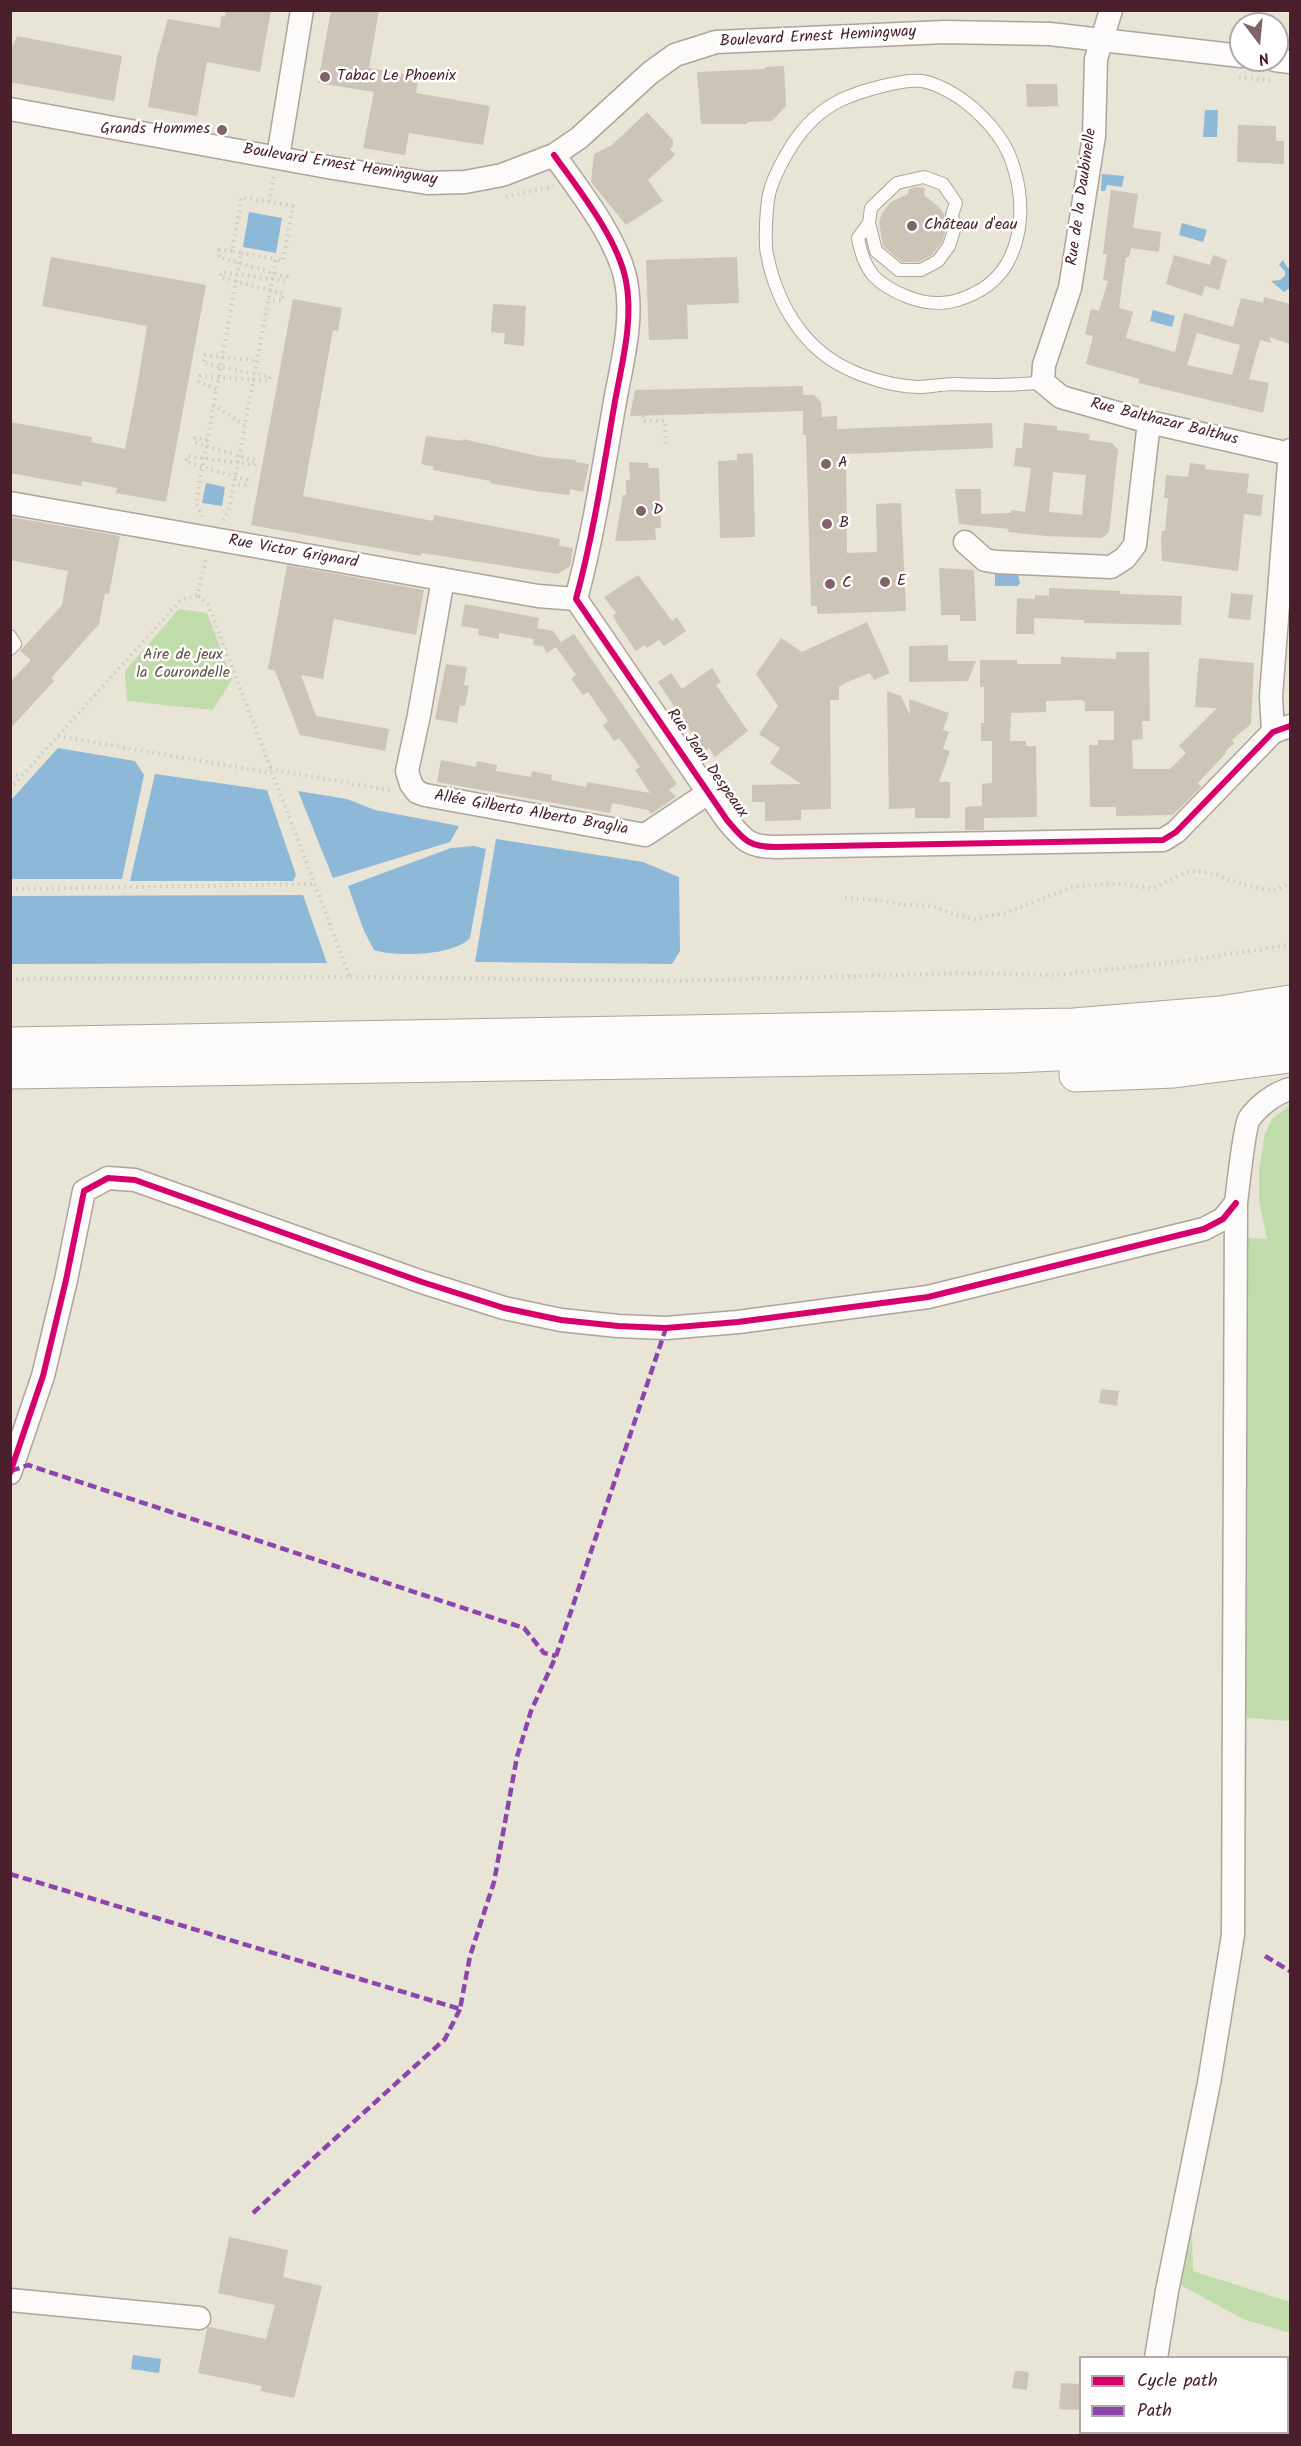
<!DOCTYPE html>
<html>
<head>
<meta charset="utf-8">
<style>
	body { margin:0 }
	#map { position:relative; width:1301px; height:2446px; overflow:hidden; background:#e8e4d6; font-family:Kalam,sans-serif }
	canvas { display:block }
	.frame { position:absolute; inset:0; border:12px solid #4a1f2b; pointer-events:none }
	.legend { position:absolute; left:1079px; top:2356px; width:210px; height:78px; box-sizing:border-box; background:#fff; border:2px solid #b7a5aa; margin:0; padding:8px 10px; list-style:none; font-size:18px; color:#4a1f2b }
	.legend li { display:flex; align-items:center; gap:12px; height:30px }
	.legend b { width:30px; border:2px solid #b7a5aa }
	.north { position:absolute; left:1229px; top:12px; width:60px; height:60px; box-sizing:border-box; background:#fff; border:2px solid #b7a5aa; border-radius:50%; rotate:164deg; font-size:16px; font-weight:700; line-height:24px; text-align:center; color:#4a1f2b }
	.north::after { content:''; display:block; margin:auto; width:21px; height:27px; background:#816467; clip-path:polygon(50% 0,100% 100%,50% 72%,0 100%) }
</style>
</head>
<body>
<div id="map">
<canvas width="1301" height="2446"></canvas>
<div class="frame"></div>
<ul class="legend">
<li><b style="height:8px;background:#d6006c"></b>Cycle path</li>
<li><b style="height:8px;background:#8e44ad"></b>Path</li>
</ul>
<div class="north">N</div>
</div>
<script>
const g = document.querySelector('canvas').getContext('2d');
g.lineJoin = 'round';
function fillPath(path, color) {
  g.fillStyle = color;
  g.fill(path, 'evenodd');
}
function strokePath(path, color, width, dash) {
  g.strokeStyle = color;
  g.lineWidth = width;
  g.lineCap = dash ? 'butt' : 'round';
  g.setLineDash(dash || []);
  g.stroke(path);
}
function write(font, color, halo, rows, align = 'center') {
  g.font = font + ' Kalam,sans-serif';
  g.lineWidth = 5;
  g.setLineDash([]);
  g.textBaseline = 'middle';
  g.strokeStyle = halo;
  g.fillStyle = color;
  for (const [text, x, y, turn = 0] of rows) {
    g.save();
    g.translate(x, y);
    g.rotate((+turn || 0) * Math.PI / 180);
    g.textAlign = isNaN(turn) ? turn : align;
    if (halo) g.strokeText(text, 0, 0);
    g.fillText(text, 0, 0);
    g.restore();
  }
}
fillPath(new Path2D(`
	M 179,609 L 207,613 L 232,679 L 213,710 L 127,701 L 125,671 Z
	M 1290,1105 L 1290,1721 L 1247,1718 L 1240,1674 L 1247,1238 L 1267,1239 L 1259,1202 L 1259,1169 L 1265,1134 L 1272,1119 Z
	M 1185,2228 L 1192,2232 L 1193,2271 L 1290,2302 L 1290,2333 L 1243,2319 L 1175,2282 Z`), '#c1dcab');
fillPath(new Path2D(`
	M 1205,110 L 1218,110 L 1217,137 L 1203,137 Z
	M 1102,174 L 1124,176 L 1122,187 L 1107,185 L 1105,191 L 1101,191 Z
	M 249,212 L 282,218 L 276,253 L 243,247 Z
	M 1182,223 L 1207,230 L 1203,242 L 1179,235 Z
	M 1283,260 L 1287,267 L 1290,269 L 1290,288 L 1284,292 L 1271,281 L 1280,280 L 1285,276 L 1285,271 L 1279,265 Z
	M 1153,310 L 1175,316 L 1172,327 L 1150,321 Z
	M 206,483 L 225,487 L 222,506 L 202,503 Z
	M 995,574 L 1018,575 L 1020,583 L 1018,586 L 995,586 Z
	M 58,748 L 135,761 L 144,775 L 122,879 L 11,879 L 11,800 Z
	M 155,774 L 267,790 L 296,875 L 293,881 L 130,881 Z
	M 298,791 L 347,799 L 375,810 L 459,826 L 450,842 L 333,878 Z
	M 496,839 L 643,862 L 679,877 L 680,951 L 672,964 L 475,962 Z
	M 474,846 L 486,849 L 470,938 C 454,956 396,957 374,950 L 364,931 L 348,886 L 451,848 Z
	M 303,895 L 327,963 L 11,964 L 11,896 Z
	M 133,2355 L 161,2359 L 159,2373 L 131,2369 Z`), '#8eb8d8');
fillPath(new Path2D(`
	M 226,10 L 271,10 L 260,72 L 207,62 L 197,116 L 148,107 L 157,57 L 168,19 L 220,28 L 221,16 L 225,17 Z
	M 331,10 L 379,10 L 369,68 L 410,75 L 410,80 L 418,81 L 416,93 L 490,106 L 483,145 L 409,133 L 405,155 L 363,148 L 374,92 L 318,83 Z
	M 17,36 L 122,56 L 114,101 L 10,82 L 10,51 Z
	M 784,66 L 786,106 L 772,121 L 747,122 L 747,124 L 701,124 L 697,72 L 765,69 L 765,67 Z
	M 1026,84 L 1057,84 L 1058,106 L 1027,107 Z
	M 647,112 L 673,140 L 673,146 L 670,149 L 675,155 L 648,180 L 663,201 L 626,225 L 591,182 L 594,154 L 612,145 Z
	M 1238,125 L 1276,126 L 1276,141 L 1284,141 L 1284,164 L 1237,162 Z
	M 916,187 L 925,188 L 924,195 L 940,208 L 944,215 L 946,229 L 942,242 L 932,255 L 919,262 L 902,262 L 883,246 L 879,222 L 882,213 L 891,202 L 908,194 L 909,189 Z
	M 1111,190 L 1138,194 L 1133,228 L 1161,232 L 1159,252 L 1131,248 L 1129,257 L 1126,257 L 1119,308 L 1133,312 L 1126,338 L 1175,352 L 1184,313 L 1233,327 L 1241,298 L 1263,303 L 1264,297 L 1290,304 L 1290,344 L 1269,337 L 1272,343 L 1260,340 L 1249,379 L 1269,383 L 1263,413 L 1138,383 L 1140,379 L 1086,364 L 1093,336 L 1085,334 L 1091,309 L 1099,311 L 1108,281 L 1103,280 L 1107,254 L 1103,254 ZM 1197,333 L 1240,345 L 1232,375 L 1187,365 Z
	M 1174,255 L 1210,265 L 1213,255 L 1227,260 L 1219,290 L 1205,286 L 1202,296 L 1166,284 Z
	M 51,257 L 206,285 L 166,502 L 116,493 L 117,488 L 82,481 L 81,486 L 10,473 L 10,422 L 92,437 L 91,442 L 125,449 L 138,382 L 147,326 L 42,306 Z
	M 737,257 L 739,303 L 687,305 L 688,339 L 649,340 L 646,260 Z
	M 293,299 L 342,308 L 338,331 L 333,330 L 303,496 L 433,521 L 434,515 L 560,539 L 559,546 L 573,548 L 570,566 L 558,574 L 421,553 L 421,556 L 251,525 Z
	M 493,304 L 526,306 L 524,346 L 504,344 L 505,333 L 491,332 Z
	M 803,386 L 803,395 L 814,395 L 821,402 L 822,417 L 837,416 L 837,429 L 992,423 L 993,448 L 846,454 L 847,553 L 877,552 L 876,504 L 901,503 L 906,611 L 817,614 L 817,606 L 811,606 L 806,435 L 803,435 L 803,411 L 630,416 L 635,390 Z
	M 1024,423 L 1057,426 L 1057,430 L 1090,434 L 1089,440 L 1112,443 L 1118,450 L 1109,532 L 1102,538 L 1046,536 L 1008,532 L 1009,529 L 959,524 L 955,489 L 981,489 L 981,514 L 1011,513 L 1011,510 L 1025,512 L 1031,468 L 1014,466 L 1016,448 L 1022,448 ZM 1053,472 L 1086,475 L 1082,515 L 1049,512 Z
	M 426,436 L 463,441 L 463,439 L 542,457 L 576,460 L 576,462 L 589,464 L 583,492 L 570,489 L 569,495 L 536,491 L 490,483 L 490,481 L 433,470 L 434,467 L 421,464 Z
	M 753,453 L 755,537 L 720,538 L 718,461 L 737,460 L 737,454 Z
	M 629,462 L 648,463 L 649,468 L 659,468 L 661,528 L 655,528 L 656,540 L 615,541 L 623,495 L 626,495 L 626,480 L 630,480 Z
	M 1190,463 L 1206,465 L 1205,469 L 1249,474 L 1247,493 L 1263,495 L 1261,516 L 1244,514 L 1238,571 L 1162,561 L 1161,540 L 1162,531 L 1165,531 L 1168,498 L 1164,498 L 1166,475 L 1188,477 Z
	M 10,517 L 120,536 L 109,594 L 105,593 L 99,624 L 51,678 L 54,681 L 10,729 L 10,682 L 31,660 L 20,651 L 62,605 L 68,571 L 10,560 Z
	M 287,565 L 424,590 L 416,635 L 334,619 L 323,679 L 301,675 L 316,716 L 389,729 L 385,751 L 300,735 L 275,671 L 268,669 Z
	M 939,568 L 974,570 L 976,621 L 960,621 L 960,615 L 941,615 Z
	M 638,575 L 672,621 L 677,617 L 686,631 L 664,646 L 659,640 L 647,648 L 645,645 L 636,651 L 618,625 L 613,616 L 616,613 L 604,597 Z
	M 1049,588 L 1120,591 L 1120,594 L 1182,596 L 1181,625 L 1084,623 L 1084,620 L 1034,618 L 1034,634 L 1016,634 L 1017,598 L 1035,599 L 1035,595 L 1049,596 Z
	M 1231,593 L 1253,595 L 1250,620 L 1228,618 Z
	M 465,604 L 539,618 L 537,628 L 553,631 L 561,642 L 574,634 L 677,784 L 669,790 L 676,797 L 651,814 L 648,810 L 612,803 L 610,813 L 437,782 L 441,760 L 476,767 L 477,761 L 497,765 L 496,771 L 531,777 L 532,771 L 552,775 L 551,780 L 586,787 L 587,782 L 650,793 L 635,770 L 640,767 L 619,738 L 614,741 L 603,725 L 608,721 L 588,692 L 583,695 L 571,679 L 576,675 L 556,647 L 547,653 L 543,646 L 533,645 L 534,639 L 499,633 L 499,639 L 478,635 L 479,629 L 461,626 Z
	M 867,622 L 890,673 L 874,680 L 870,673 L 845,683 L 839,687 L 839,700 L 830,700 L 831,809 L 801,810 L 801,820 L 765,821 L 765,802 L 752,802 L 752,785 L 801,784 L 770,763 L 780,748 L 759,734 L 778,706 L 756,674 L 781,638 L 802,652 Z
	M 948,645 L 948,661 L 976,661 L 968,681 L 909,682 L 909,646 Z
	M 1116,652 L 1149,652 L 1150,721 L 1142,721 L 1143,739 L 1132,740 L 1133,769 L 1170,769 L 1186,753 L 1179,746 L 1217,708 L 1195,707 L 1199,658 L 1254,663 L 1251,724 L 1232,740 L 1234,743 L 1225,752 L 1226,753 L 1198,783 L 1201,787 L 1173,815 L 1116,816 L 1116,807 L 1090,807 L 1089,745 L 1098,745 L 1098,740 L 1114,740 L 1114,711 L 1085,711 L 1085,702 L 1081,700 L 1046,701 L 1046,712 L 1011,713 L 1010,741 L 1026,741 L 1026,746 L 1036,746 L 1037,817 L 984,818 L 984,830 L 965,830 L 965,807 L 982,806 L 982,784 L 992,783 L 992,741 L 981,741 L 981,723 L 984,723 L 984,687 L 980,687 L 980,660 L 1017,660 L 1017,664 L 1061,664 L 1061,657 L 1116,659 Z
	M 446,664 L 467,667 L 464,685 L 469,686 L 465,706 L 460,705 L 457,723 L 435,719 Z
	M 712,668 L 721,682 L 716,685 L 748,731 L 715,757 L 709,748 L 704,752 L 658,682 L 671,673 L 682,689 Z
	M 887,691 L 901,696 L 910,715 L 909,699 L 949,713 L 943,730 L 949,732 L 943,749 L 950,751 L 939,782 L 950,782 L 950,818 L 915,818 L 915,808 L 889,809 Z
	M 1101,1389 L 1119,1391 L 1117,1406 L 1099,1403 Z
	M 229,2237 L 288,2250 L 283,2277 L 322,2286 L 294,2398 L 260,2391 L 262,2386 L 198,2373 L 207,2328 L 209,2327 L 266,2339 L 275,2305 L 218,2293 Z
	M 1015,2371 L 1029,2372 L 1027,2390 L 1012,2388 Z
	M 1061,2383 L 1080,2384 L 1080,2410 L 1059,2409 Z`), '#ccc4b6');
const service = new Path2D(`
	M 869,223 L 876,251 L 899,270 L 921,270 L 938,261 L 949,246 L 954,230 L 952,215 L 956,203 L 943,184 L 924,177 L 897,183 L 871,208 L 869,223 L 858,238 C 864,272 877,285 908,297 C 931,306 951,305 973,294 C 1023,271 1028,209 1012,162 C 1004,137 981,113 960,98 C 949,91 935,83 922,81 C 902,79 860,91 841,100 C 820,110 805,125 792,145 C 784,158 776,172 771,187 C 767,198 767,211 766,223 C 766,233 765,244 767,254 C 776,301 802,348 848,369 C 868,379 895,386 918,387 C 930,387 942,384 955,384 C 984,385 1014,386 1043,382
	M 10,636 L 15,644 L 10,649`);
const minor = new Path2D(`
	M 1111,10 L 1096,59 L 1094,136 L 1070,288 L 1044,365 L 1043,382 L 1061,397 L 1149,422 L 1290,454
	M 1275,60 L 1290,62
	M 10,109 L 333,168 L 427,183 L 465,182 L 502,175 L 554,155 L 579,138 L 650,73 L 675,55 L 716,42 L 945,32 L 1050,34 L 1241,56
	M 554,155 C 579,190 618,239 626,281 C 634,322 621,366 614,407 C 603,471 593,536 576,599 L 727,820 C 743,839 748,847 775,847 L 1163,840 L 1176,832 L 1273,732 L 1290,726
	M 278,157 L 302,10
	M 10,503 L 538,596 L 576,599
	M 965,542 L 985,560 L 997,562 L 1111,567 L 1125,558 L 1135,545 L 1149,422
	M 443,579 L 419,715 L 407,771 L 411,784 L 417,792 L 425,795 L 645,835 L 708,793
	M 1273,732 L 1271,696 L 1290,450
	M 10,1473 L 43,1376 L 66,1280 L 84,1191 L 108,1178 L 135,1180 L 422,1282 L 504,1308 L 561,1320 L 618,1326 L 666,1328 L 738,1322 L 928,1297 L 1204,1229 L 1223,1219 L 1236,1203
	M 10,2300 L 199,2318
	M 1156,2358 L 1167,2291 L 1209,2083 L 1233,1935 L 1236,1203 C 1238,1188 1244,1128 1249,1119 C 1258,1106 1275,1093 1290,1089
	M 1152,2432 L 1152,2436`);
const trunk = new Path2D(`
	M 10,1044 L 1074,1025 L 1220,1013 L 1290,1002
	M 10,1072 L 1013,1056 L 1143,1050 L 1290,1032
	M 1076,1075 L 1174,1071 L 1290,1056`);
strokePath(service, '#aca49d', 14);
strokePath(minor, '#aca49d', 25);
strokePath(trunk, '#aca49d', 35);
strokePath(new Path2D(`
	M 1239,77 L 1271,81
	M 506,197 L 554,186
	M 269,202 L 274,177
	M 232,251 L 219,250 L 219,257 L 287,277 L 286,281 L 222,272 L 220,277 L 284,294 L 282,301 L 268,300
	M 241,253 L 276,259
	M 216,389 L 199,382 L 200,376 L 269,381 L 270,377 L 203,363 L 205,355 L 257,361
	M 213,405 L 245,425
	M 633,414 L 643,414 L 643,421 L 665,421 L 666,445
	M 207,440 L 195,438 L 194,442 L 256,461 L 254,465 L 187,456 L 186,462 L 247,480 L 246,485 L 234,484
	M 202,517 L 196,503 L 241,253 L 232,251 L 242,197 L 293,206 L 283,261 L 276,259 L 229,510 L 222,522
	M 58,736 L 271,773
	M 270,769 L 388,790 L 393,789
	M 10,775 L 22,775
	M 10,789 L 181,600 L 197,595 L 207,556
	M 10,889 L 314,884
	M 845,898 L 879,900 L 899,904 L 932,906 L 956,915 L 975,919 L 1005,913 L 1075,886 L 1119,884 L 1153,888 L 1182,874 L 1195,871 L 1217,875 L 1241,884 L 1273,891 L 1290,883
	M 350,977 L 678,981 L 968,973 L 1055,975 L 1176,962 L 1290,945
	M 10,979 L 350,977 L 208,604 L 197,595`), '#cecac8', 4, [1.5, 4.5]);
strokePath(service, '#fcfbf9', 12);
strokePath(minor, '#fcfbf9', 22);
strokePath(trunk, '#fcfbf9', 33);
strokePath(new Path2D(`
	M 11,1471 L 28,1465 L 524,1628 L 544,1653 L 556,1656
	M 10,1874 L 460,2009 L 470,1956 L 494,1882 L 517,1757 L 531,1711 L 556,1656 L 666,1328
	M 1265,1956 L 1290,1971
	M 253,2213 L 445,2039 L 460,2009`), '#8e44ad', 4.5, [9, 4.5]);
strokePath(new Path2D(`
	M 554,155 C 579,190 618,239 626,281 C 634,322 621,366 614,407 C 603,471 593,536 576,599 L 727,820 C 743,839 748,847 775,847 L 1163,840 L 1176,832 L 1273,732 L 1290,726
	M 10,1473 L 43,1376 L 66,1280 L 84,1191 L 108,1178 L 135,1180 L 422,1282 L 504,1308 L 561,1320 L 618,1326 L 666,1328 L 738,1322 L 928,1297 L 1204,1229 L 1223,1219 L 1236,1203`), '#d6006c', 6);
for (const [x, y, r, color] of [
	[325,77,6,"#816467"],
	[222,130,6,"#816467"],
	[912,226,6,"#816467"],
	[826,464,6,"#816467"],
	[641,511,6,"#816467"],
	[827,524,6,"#816467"],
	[885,582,6,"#816467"],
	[830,584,6,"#816467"]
]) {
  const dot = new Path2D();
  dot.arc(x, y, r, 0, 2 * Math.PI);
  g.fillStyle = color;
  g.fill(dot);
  strokePath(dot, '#fff', 2);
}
write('16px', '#4a1f2b', '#fff', [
	["Boulevard Ernest Hemingway",818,38,-3],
	["Boulevard Ernest Hemingway",340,166,9],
	["Rue de la Daubinelle",1083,197,-82],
	["Rue Balthazar Balthus",1164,423,14],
	["Rue Victor Grignard",293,553,10],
	["Rue Jean Despeaux",706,764,55],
	["Allée Gilberto Alberto Braglia",531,814,10]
]);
write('16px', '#4a1f2b', '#fff', [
	["Tabac Le Phoenix",337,77],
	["Grands Hommes",210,130,"right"],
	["Château d'eau",924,226],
	["A",838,464],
	["D",653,511],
	["B",839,524],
	["E",897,582],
	["C",842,584]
], 'left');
write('16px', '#645647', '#fff', [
	["Aire de jeux",183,656],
	["la Courondelle",183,674]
]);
</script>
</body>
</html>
